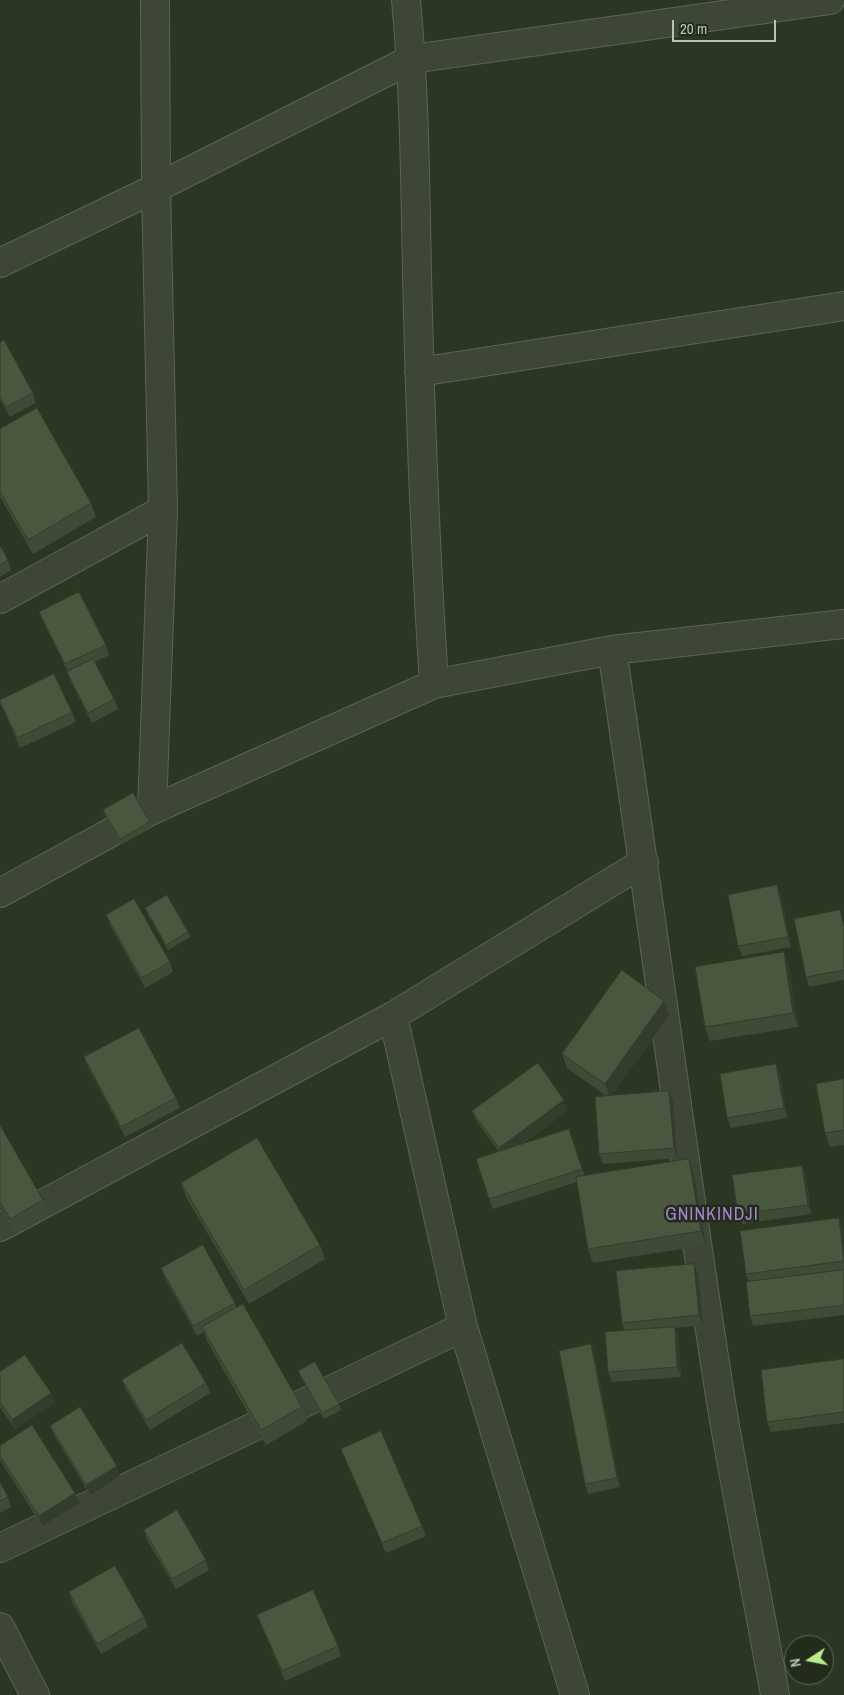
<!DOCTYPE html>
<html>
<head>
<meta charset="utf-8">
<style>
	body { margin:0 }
	#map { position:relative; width:844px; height:1695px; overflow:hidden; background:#2c3722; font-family:"Archivo Narrow",sans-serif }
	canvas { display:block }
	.north { position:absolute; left:784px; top:1635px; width:50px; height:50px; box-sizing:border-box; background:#232c1b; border:1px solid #5f6957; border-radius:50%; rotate:259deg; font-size:14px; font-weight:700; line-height:20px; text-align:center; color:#b8c4b0 }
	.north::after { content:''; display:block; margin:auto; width:18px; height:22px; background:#b4ef8a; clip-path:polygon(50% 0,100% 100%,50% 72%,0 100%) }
	.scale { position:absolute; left:672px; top:20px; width:104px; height:22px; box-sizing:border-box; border:2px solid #b8c4b0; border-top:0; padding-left:6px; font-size:15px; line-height:18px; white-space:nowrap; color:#b8c4b0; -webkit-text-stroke:4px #232c1b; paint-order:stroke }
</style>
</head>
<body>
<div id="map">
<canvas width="844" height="1695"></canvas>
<div class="north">N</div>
<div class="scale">20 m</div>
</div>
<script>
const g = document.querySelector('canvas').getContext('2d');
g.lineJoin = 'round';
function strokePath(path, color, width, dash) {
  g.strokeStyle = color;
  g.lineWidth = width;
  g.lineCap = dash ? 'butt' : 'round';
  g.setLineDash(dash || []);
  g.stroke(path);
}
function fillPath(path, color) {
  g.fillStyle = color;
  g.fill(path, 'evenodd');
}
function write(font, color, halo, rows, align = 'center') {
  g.font = font + ' "Archivo Narrow",sans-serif';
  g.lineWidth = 5;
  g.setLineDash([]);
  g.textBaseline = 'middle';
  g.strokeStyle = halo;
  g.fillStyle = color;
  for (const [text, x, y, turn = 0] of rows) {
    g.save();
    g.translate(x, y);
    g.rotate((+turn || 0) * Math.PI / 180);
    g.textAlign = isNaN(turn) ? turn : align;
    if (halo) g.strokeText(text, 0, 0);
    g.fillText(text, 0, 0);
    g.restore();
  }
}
const street = new Path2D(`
	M 406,0 C 416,104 415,209 418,314 C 421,437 426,560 434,684
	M 0,263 L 156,188 L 412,59 L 830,0
	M 419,372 L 844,306
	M 0,599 L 163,510
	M 612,650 C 650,902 682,1156 722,1408 C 738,1504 758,1599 775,1695
	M 152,810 L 163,510 L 156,188 L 155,0
	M 0,893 L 152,810 L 434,684 L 612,650 L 844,624
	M 393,1016 L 463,1327 L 575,1695
	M 0,1227 L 393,1016 L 644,862
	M 0,1548 L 463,1327
	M 0,1627 L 35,1695`);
strokePath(street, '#5b6553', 30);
strokePath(street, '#3e4736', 28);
fillPath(new Path2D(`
	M 0,343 L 33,393 L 36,403 L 10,417 L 0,400 Z
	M 0,429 L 91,503 L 96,517 L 33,554 L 0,497 Z
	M 0,545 L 8,560 L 11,570 L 0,577 Z
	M 39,612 L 106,645 L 109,655 L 95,662 L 114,699 L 118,709 L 92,723 L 71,682 L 67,672 L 68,672 L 43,622 Z
	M 0,702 L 72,712 L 76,722 L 20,748 Z
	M 103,810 L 150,822 L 151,827 L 121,845 L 105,816 Z
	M 777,885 L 781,895 L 791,947 L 742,956 L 738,946 Z
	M 145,908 L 188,932 L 190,937 L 168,950 L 147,913 Z
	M 106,915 L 170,962 L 173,972 L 145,988 L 110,925 Z
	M 844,922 L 844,980 L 809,987 L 806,977 Z
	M 789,967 L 798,1027 L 710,1041 L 705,1027 Z
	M 664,1001 L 669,1015 L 612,1095 L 669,1091 L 673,1101 L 677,1158 L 603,1164 L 599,1154 L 606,1096 L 567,1068 L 562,1054 Z
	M 84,1057 L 176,1098 L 180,1108 L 125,1137 L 88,1067 Z
	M 776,1064 L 780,1074 L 787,1118 L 731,1128 L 727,1118 Z
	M 844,1079 L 844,1145 L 830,1147 L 825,1133 Z
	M 568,1110 L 519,1146 L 569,1129 L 585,1176 L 689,1159 L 694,1173 L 706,1245 L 593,1263 L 588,1249 L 577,1182 L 493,1209 L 489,1199 L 499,1152 L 476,1120 L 472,1111 Z
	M 0,1125 L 43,1200 L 48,1214 L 15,1233 L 0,1207 Z
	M 802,1166 L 806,1176 L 811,1214 L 742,1224 L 738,1214 Z
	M 181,1183 L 320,1245 L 325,1259 L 249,1304 L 186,1197 Z
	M 839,1218 L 843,1228 L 844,1239 L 844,1315 L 753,1326 L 750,1316 L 748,1281 L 746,1274 Z
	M 694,1264 L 698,1273 L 703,1325 L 675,1328 L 678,1337 L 681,1377 L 612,1382 L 608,1372 L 624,1330 L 622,1323 Z
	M 161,1268 L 235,1303 L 236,1307 L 302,1407 L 307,1421 L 266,1445 L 207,1341 L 204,1332 L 197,1336 L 165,1278 Z
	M 591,1344 L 594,1354 L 620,1487 L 588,1494 L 585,1484 Z
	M 844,1359 L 844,1423 L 771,1432 L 767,1422 Z
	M 298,1371 L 339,1404 L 341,1410 L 324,1419 L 300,1376 Z
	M 0,1372 L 51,1393 L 55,1403 L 15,1429 L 0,1407 Z
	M 122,1380 L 206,1383 L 210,1393 L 150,1430 L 126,1390 Z
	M 50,1426 L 120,1476 L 90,1495 L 54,1435 Z
	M 0,1446 L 75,1493 L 79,1503 L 42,1526 L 0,1460 Z
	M 341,1449 L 422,1526 L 426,1536 L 386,1553 Z
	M 0,1482 L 8,1497 L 11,1507 L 0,1513 Z
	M 144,1530 L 206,1560 L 209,1570 L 176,1589 L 147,1540 Z
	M 69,1592 L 144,1617 L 148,1627 L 101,1654 L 72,1602 Z
	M 257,1615 L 338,1646 L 341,1656 L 285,1681 Z`), '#404b36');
fillPath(new Path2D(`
	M 777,885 L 781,895 L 791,947 L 788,937 Z
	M 784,952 L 789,967 L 798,1027 L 793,1013 Z
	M 664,1001 L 669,1015 L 610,1099 L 605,1084 Z
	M 776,1064 L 780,1074 L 787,1118 L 784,1108 Z
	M 669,1091 L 673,1101 L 677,1158 L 674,1148 Z
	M 564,1100 L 568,1110 L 502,1157 L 499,1148 Z
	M 689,1159 L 694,1173 L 706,1245 L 701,1231 Z
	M 802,1166 L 806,1176 L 811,1214 L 808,1205 Z
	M 839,1218 L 843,1228 L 844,1239 L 844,1258 Z
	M 694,1264 L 698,1273 L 703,1325 L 699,1315 Z
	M 675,1327 L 678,1337 L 681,1377 L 677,1367 Z
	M 591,1344 L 594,1354 L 620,1487 L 617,1478 Z
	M 51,1393 L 55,1403 L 15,1429 L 12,1420 Z
	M 117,1466 L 120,1476 L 90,1495 L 86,1485 Z
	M 75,1493 L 79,1503 L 42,1526 L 39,1516 Z`), '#343d2c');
const building = new Path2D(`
	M 4,340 L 33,393 L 6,407 L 0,396 L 0,343 Z
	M 37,408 L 91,503 L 28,540 L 0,492 L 0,429 Z
	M 0,545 L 8,560 L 0,565 Z
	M 79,592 L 106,645 L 65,664 L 39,612 Z
	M 93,659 L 114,699 L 88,713 L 67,672 Z
	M 54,674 L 72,712 L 17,738 L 0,702 L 0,700 Z
	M 133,793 L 150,822 L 120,839 L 103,810 Z
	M 777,885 L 788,937 L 738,946 L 728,895 Z
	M 167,895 L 188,932 L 166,945 L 145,908 Z
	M 134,899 L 170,962 L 141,978 L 106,915 Z
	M 840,910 L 844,927 L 844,970 L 806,977 L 794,919 Z
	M 784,952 L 793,1013 L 705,1027 L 695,967 Z
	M 622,970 L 664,1001 L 605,1084 L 562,1054 Z
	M 139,1028 L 176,1098 L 121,1127 L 84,1057 Z
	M 538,1063 L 564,1100 L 499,1148 L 472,1111 Z
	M 776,1064 L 784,1108 L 727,1118 L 720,1074 Z
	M 844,1079 L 844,1130 L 825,1133 L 816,1084 Z
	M 669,1091 L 674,1148 L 599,1154 L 595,1097 Z
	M 0,1125 L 43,1200 L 10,1219 L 0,1202 Z
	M 569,1129 L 582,1169 L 489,1199 L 476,1159 Z
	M 257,1138 L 320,1245 L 244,1290 L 181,1183 Z
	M 689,1159 L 701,1231 L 588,1249 L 576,1177 Z
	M 802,1166 L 808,1205 L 738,1214 L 732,1175 Z
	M 839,1218 L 844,1261 L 746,1274 L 740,1231 Z
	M 203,1245 L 235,1303 L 193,1326 L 161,1268 Z
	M 694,1264 L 699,1315 L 622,1323 L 616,1271 Z
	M 844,1270 L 844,1305 L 750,1316 L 746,1282 Z
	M 243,1304 L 302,1407 L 261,1430 L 202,1327 Z
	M 675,1327 L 677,1367 L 608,1372 L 605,1332 Z
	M 182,1343 L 206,1383 L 146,1420 L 122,1380 Z
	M 591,1344 L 617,1478 L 585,1484 L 559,1351 Z
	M 25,1355 L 51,1393 L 12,1420 L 0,1402 L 0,1372 Z
	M 844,1359 L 844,1412 L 767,1422 L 761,1370 Z
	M 315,1362 L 339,1404 L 322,1413 L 298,1371 Z
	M 80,1407 L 117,1466 L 86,1485 L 50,1426 Z
	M 32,1425 L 75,1493 L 39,1516 L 0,1456 L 0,1446 Z
	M 381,1431 L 422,1526 L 382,1543 L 341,1449 Z
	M 0,1482 L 8,1497 L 0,1501 Z
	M 177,1510 L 206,1560 L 172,1579 L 144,1530 Z
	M 115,1566 L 144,1617 L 97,1644 L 69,1592 Z
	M 313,1590 L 338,1646 L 282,1671 L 257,1615 Z`);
fillPath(building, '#4a573f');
strokePath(building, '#343d2c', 1);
g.letterSpacing = '1px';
write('18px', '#a484d5', '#232c1b', [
	["GNINKINDJI",712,1215]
]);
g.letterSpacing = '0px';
</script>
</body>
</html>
